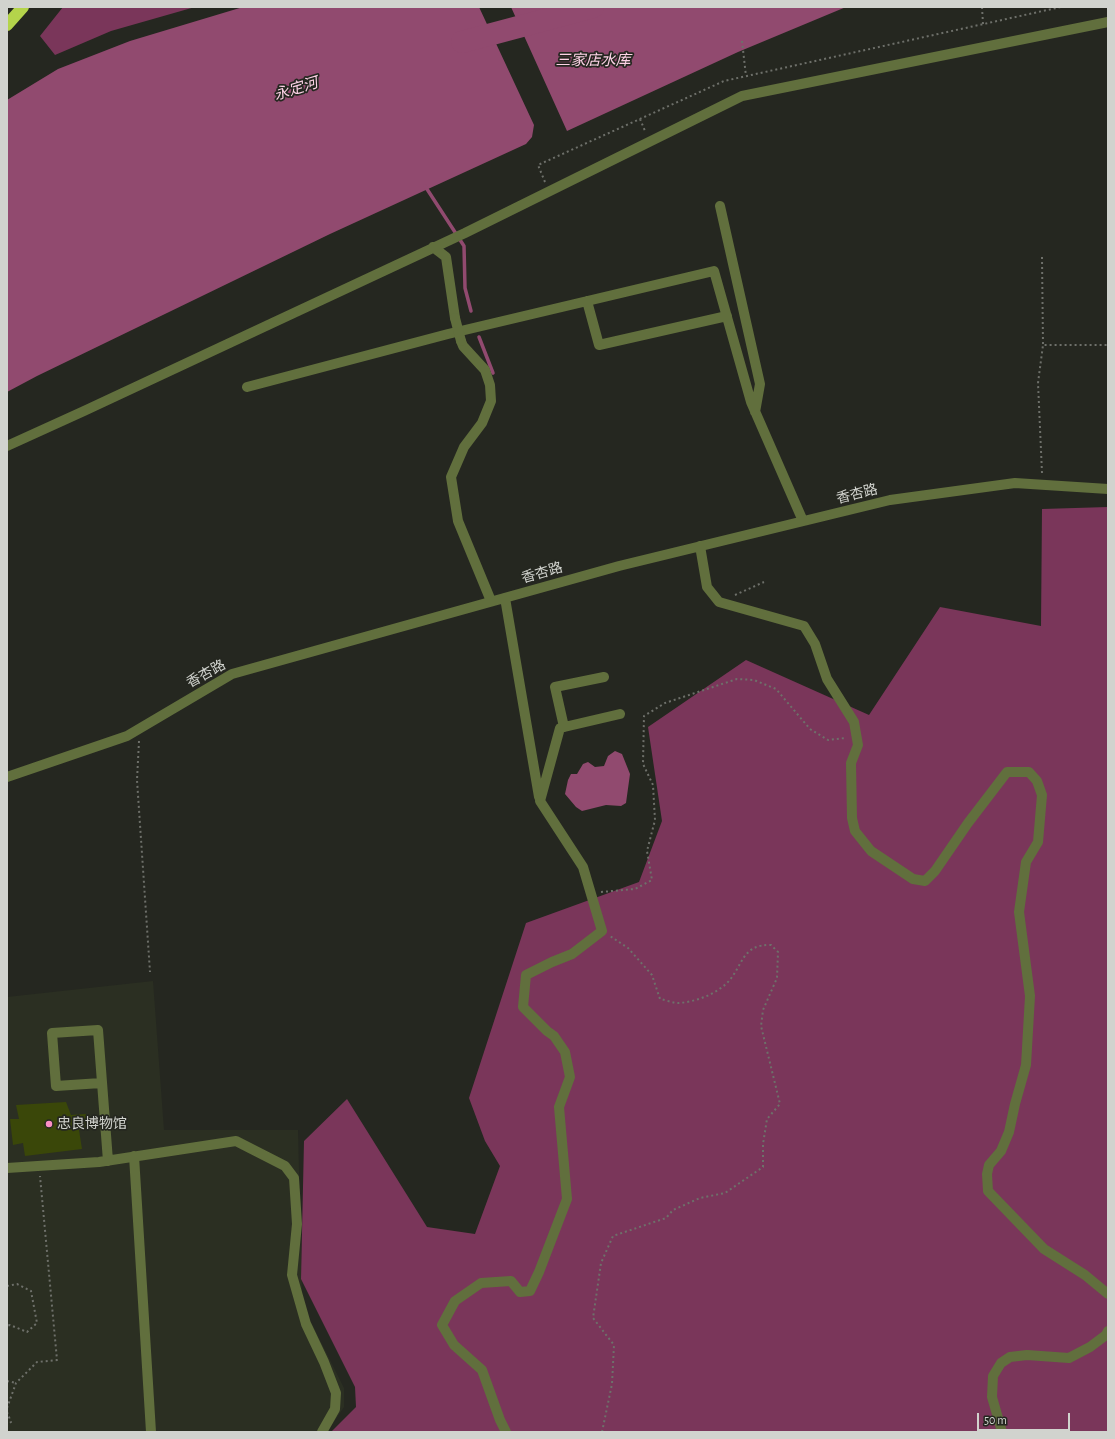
<!DOCTYPE html>
<html>
<head>
<meta charset="utf-8">
<style>
	body { margin:0 }
	#map { position:relative; width:1115px; height:1439px; overflow:hidden; background:#252720; font-family:"Alegreya Sans",sans-serif }
	canvas { display:block }
	.frame { position:absolute; inset:0; border:8px solid #d1d3ce; pointer-events:none }
	.scale { position:absolute; left:977px; top:1413px; width:93px; height:18px; box-sizing:border-box; border:2px solid #d1d3ce; border-top:0; padding-left:5px; font-size:12px; line-height:14px; white-space:nowrap; color:#d1d3ce; -webkit-text-stroke:3px #252720; paint-order:stroke }
</style>
</head>
<body>
<div id="map">
<canvas width="1115" height="1439"></canvas>
<div class="frame"></div>
<div class="scale">50 m</div>
</div>
<script>
const g = document.querySelector('canvas').getContext('2d');
g.lineJoin = 'round';
function fillPath(path, color) {
  g.fillStyle = color;
  g.fill(path, 'evenodd');
}
function strokePath(path, color, width, dash) {
  g.strokeStyle = color;
  g.lineWidth = width;
  g.lineCap = dash ? 'butt' : 'round';
  g.setLineDash(dash || []);
  g.stroke(path);
}
function write(font, color, halo, rows, align = 'center') {
  g.font = font + ' "Alegreya Sans","Noto Sans SC",sans-serif';
  g.lineWidth = 3.5;
  g.setLineDash([]);
  g.textBaseline = 'middle';
  g.strokeStyle = halo;
  g.fillStyle = color;
  for (const [text, x, y, turn = 0] of rows) {
    g.save();
    g.translate(x, y);
    g.rotate((+turn || 0) * Math.PI / 180);
    g.textAlign = isNaN(turn) ? turn : align;
    if (halo) g.strokeText(text, 0, 0);
    g.fillText(text, 0, 0);
    g.restore();
  }
}
fillPath(new Path2D(`
	M 153,981 L 164,1130 L 298,1130 L 302,1294 L 306,1312 L 344,1388 L 344,1407 L 327,1432 L 7,1432 L 7,1157 L 8,1156 L 7,1143 L 7,997 Z`), '#2b2f22');
fillPath(new Path2D(`
	M 63,7 L 195,7 L 111,31 L 55,55 L 40,36 Z
	M 1108,507 L 1108,1432 L 331,1432 L 356,1407 L 355,1387 L 301,1279 L 304,1141 L 347,1099 L 427,1227 L 475,1234 L 500,1166 L 485,1141 L 469,1098 L 526,923 L 639,882 L 662,821 L 648,727 L 746,660 L 869,715 L 940,607 L 1041,626 L 1042,509 Z`), '#7a365a');
fillPath(new Path2D(`
	M 243,7 L 479,7 L 534,125 L 532,137 L 526,144 L 330,234 L 37,376 L 7,392 L 7,100 L 58,69 L 130,41 Z
	M 511,7 L 846,7 L 738,52 L 567,131 Z
	M 615,751 L 622,754 L 630,774 L 626,803 L 621,806 L 606,805 L 582,811 L 576,807 L 565,794 L 568,780 L 571,774 L 577,774 L 583,764 L 588,762 L 595,767 L 604,766 L 608,756 Z`), '#914a6f');
strokePath(new Path2D(`
	M 425,186 L 464,246 L 465,288 L 471,311
	M 479,337 L 493,373`), '#914a6f', 3.5);
strokePath(new Path2D(`
	M 462,42 L 593,7`), '#914a6f', 22);
fillPath(new Path2D(`
	M 66,1102 L 71,1115 L 86,1114 L 89,1129 L 79,1130 L 82,1149 L 25,1156 L 23,1143 L 13,1145 L 10,1119 L 19,1119 L 16,1105 Z`), '#3a4709');
strokePath(new Path2D(`
	M 982,7 L 983,24
	M 742,41 L 746,76
	M 640,119 L 645,131
	M 545,182 L 538,165 L 724,81 L 1061,7
	M 1042,257 L 1043,345
	M 1042,473 L 1038,383 L 1043,345 L 1108,345
	M 735,595 L 764,582
	M 139,741 L 137,780 L 150,972
	M 601,892 L 635,889 L 652,880 L 647,851 L 655,820 L 653,785 L 643,764 L 644,716 L 665,703 L 737,679 L 754,680 L 776,689 L 810,729 L 828,740 L 845,738
	M 7,1286 L 17,1284 L 31,1291 L 37,1323 L 27,1332 L 10,1325 L 7,1326
	M 7,1381 L 16,1383
	M 7,1408 L 16,1383 L 37,1362 L 57,1360 L 40,1176
	M 7,1412 L 11,1422 L 7,1425
	M 602,1432 L 612,1384 L 614,1345 L 593,1318 L 601,1263 L 613,1236 L 666,1218 L 673,1210 L 700,1198 L 725,1193 L 763,1167 L 763,1144 L 767,1119 L 780,1104 L 761,1026 L 763,1010 L 777,978 L 778,952 L 771,945 C 741,944 743,967 727,983 C 714,995 695,1002 678,1003 C 673,1003 666,1000 660,999 L 652,975 L 628,948 L 610,936`), '#6e706a', 2, [2, 3]);
strokePath(new Path2D(`
	M 720,206 L 760,384 L 755,412
	M 433,247 L 446,257 L 455,318
	M 587,301 L 599,345 L 727,316
	M 461,341 L 463,346 L 485,370 L 490,385 L 491,401 L 482,423 L 464,447 L 451,477 L 458,521 L 491,601
	M 247,387 L 448,334 L 714,271 L 751,402 L 803,521
	M 7,446 L 84,411 L 465,233 L 742,96 L 1108,22
	M 700,546 L 707,587 L 719,602 L 804,626 L 815,644 L 827,679 L 854,722 L 858,745 L 851,763 L 852,818 L 855,831 L 871,851 L 913,879 L 925,881 L 935,871 L 968,823 L 1007,772 L 1029,772 L 1037,781 L 1042,795 L 1038,842 L 1026,862 L 1019,912 L 1030,996 L 1026,1065 L 1015,1104 L 1009,1132 L 1001,1151 L 989,1165 L 987,1174 L 988,1191 L 1044,1249 L 1085,1275 L 1108,1294
	M 505,598 L 539,797
	M 564,727 L 555,687 L 604,677
	M 7,777 L 127,736 L 232,674 L 619,566 L 890,500 L 1015,483 L 1108,489
	M 101,1083 L 56,1086 L 52,1033 L 98,1030 L 108,1161
	M 134,1156 L 151,1432
	M 7,1168 L 99,1162 L 236,1141 L 285,1166 L 294,1178 L 297,1224 L 292,1275 L 306,1324 L 324,1362 L 336,1393 L 335,1409 L 322,1432
	M 506,1432 L 500,1420 L 482,1370 L 454,1345 L 442,1325 L 455,1301 L 481,1283 L 511,1281 L 520,1292 L 530,1291 L 539,1272 L 567,1199 L 559,1107 L 570,1077 L 565,1052 L 554,1036 L 547,1031 L 523,1007 L 526,975 L 552,962 L 572,954 L 602,931 L 583,867 L 540,801 L 560,728 L 620,714
	M 1002,1432 L 992,1397 L 993,1376 L 1001,1363 L 1010,1357 L 1027,1355 L 1069,1358 L 1090,1347 L 1106,1335 L 1108,1331`), '#616f3d', 10);
strokePath(new Path2D(`
	M 7,25 L 23,7`), '#b4d44b', 12);
strokePath(new Path2D(`
	M 455,318 L 461,341`), '#616f3d', 10);
for (const [x, y, r, color] of [
	[49,1124,4,"#fb8fc5"]
]) {
  const dot = new Path2D();
  dot.arc(x, y, r, 0, 2 * Math.PI);
  g.fillStyle = color;
  g.fill(dot);
  strokePath(dot, '#252720', 1.5);
}
write('14px', '#d1d3ce', '#252720', [
	["香杏路",857,494,-14],
	["香杏路",542,573,-16],
	["香杏路",206,674,-29]
]);
write('14px', '#d1d3ce', '#252720', [
	["忠良博物馆",57,1124]
], 'left');
write('italic 15px', '#fdd2e6', '#252720', [
	["三家店水库",593,60],
	["永定河",296,89,-17]
]);
</script>
</body>
</html>
